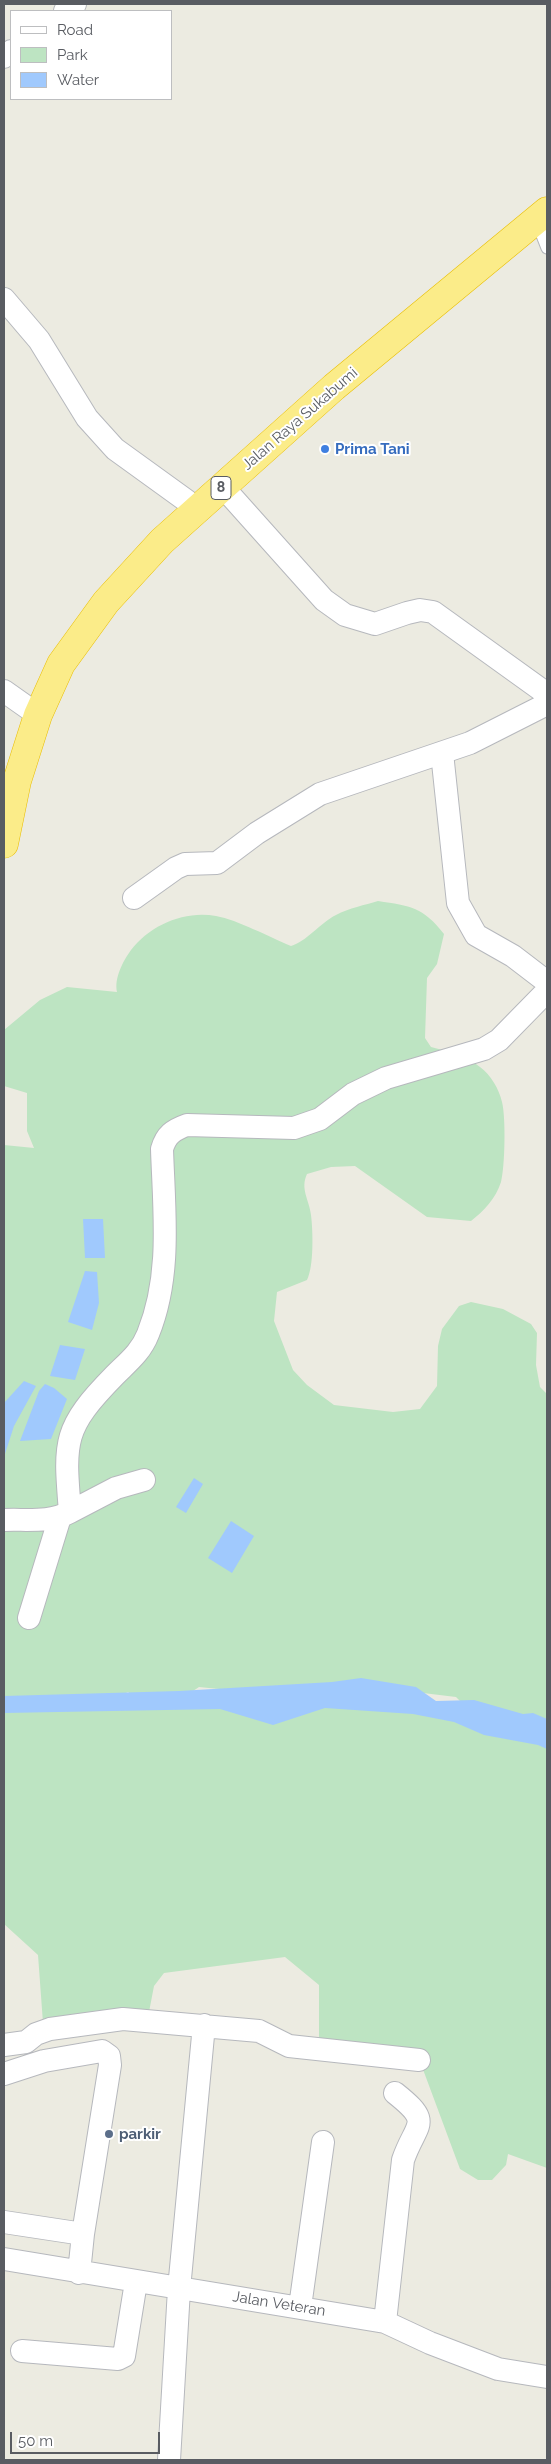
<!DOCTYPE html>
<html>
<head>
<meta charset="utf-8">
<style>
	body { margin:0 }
	#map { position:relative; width:551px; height:2464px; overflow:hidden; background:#ecebe1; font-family:Raleway,sans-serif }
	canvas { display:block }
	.frame { position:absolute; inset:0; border:5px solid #595c62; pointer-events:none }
	.legend { position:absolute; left:10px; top:10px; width:162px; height:90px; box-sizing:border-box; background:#fff; border:1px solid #bdbec0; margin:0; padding:6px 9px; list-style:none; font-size:15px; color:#595c62 }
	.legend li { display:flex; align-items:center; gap:10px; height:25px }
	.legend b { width:25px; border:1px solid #bdbec0 }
	.scale { position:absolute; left:10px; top:2432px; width:150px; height:22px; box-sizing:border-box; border:2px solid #595c62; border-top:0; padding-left:6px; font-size:15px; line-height:18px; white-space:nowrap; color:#595c62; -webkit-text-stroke:4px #fff; paint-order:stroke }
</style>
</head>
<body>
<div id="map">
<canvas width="551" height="2464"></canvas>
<div class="frame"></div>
<ul class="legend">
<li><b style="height:6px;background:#fff"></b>Road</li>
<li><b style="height:14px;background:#bde4c2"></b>Park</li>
<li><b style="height:14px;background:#a0c9fd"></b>Water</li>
</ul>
<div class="scale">50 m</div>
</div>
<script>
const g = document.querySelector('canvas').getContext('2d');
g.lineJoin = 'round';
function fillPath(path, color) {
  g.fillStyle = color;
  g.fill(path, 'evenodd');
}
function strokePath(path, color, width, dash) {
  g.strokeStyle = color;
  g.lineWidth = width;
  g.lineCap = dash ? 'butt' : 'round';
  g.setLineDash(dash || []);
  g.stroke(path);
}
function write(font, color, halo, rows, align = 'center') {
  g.font = font + ' Raleway,sans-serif';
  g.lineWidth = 4;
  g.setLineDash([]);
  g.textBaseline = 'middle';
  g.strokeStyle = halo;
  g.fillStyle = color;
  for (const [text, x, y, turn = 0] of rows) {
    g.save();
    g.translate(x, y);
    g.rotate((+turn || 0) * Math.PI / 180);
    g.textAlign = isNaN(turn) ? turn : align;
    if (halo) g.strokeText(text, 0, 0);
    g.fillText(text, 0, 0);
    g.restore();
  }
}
fillPath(new Path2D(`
	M 378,901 C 411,906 423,907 444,934 L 437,964 L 427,978 L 425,1038 L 431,1047 C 449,1052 466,1055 480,1067 C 491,1075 499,1089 502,1102 C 506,1117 505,1167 501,1182 C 496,1198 484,1211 471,1221 L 427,1217 L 355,1166 L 331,1167 L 307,1174 C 300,1189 309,1199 311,1215 C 313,1231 314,1266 307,1280 L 277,1292 L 274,1321 L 293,1370 L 307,1385 L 334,1405 L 393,1412 L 420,1409 L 437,1386 L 438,1346 L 442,1329 L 459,1306 L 471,1302 L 503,1309 L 531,1324 L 537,1333 L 536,1365 L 540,1387 L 547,1394 L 547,1731 L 535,1726 L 527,1716 L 511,1717 L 498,1709 L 464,1705 L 456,1697 L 423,1693 L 381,1683 L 366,1689 L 360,1682 L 339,1688 L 314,1687 L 286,1690 L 239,1691 L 199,1687 L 181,1699 L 137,1700 L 128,1692 L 124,1694 L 133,1709 L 220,1707 L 273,1723 L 325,1706 L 413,1712 L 454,1721 L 485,1734 L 538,1743 L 547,1748 L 547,2168 L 508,2154 L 506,2165 L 492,2180 L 478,2180 L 460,2169 L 418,2056 L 319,2045 L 319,1985 L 285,1957 L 164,1973 L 154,1986 L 149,2012 L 137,2018 L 136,2025 L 43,2023 L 38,1955 L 4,1924 L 4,1145 L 34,1148 L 27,1131 L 27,1093 L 4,1086 L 4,1030 L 40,1000 L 67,987 L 117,992 C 114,978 123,961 131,950 C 150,925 185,910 216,916 C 238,920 269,937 291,946 C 306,942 320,923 336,915 C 349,908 365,905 378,901 Z`), '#bde4c2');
fillPath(new Path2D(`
	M 83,1219 L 103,1219 L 105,1258 L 85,1258 Z
	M 85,1271 L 97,1272 L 99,1303 L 92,1330 L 68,1322 Z
	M 60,1345 L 85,1349 L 75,1380 L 50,1376 Z
	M 24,1381 L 36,1386 L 14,1426 L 4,1457 L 4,1403 Z
	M 45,1384 L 54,1388 L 67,1399 L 51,1439 L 20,1441 L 39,1391 Z
	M 194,1478 L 203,1484 L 186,1513 L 176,1507 Z
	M 231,1521 L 254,1536 L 232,1573 L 208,1558 Z
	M 361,1678 L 416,1687 L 436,1701 L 474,1700 L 523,1714 L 533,1713 L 547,1719 L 547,1749 L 538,1745 L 484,1735 L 454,1722 L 413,1714 L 325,1708 L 273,1725 L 220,1709 L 4,1713 L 4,1696 L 179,1691 L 332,1682 Z`), '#a0c9fd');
const lane = new Path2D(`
	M 536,220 L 547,248`);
const street = new Path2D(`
	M 65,11 L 75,4
	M 4,57 L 11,51
	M 4,299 L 39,340 L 87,418 L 115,449 L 198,509
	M 223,487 L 324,600 L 345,615 L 375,624 L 407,613 L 420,610 L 433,612 L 547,694
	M 4,691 L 38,715
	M 442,753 L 458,903 L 476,935 L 513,956 L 547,982
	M 134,898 L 176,868 L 185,864 L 217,863 L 257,833 L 320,794 L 470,743 L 547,704
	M 70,1512 L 116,1488 L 144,1480
	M 4,1520 C 26,1519 50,1523 70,1512 C 64,1440 63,1428 115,1375 C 128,1362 141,1352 148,1334 C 172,1275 164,1211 162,1149 C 166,1135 173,1130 187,1125 L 294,1128 L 320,1119 L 353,1094 L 386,1078 L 484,1049 L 499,1040 L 547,991
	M 29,1618 L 60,1517
	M 4,2045 L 26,2042 L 36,2034 L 50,2029 L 123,2019 L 259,2031 L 289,2046 L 419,2060
	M 4,2074 L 44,2061 L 102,2051 L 109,2056 L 110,2065 L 83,2234 L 79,2273
	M 4,2222 L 83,2234
	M 4,2259 L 385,2322 L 430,2343 L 498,2369 L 547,2377
	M 300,2307 L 323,2142
	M 385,2322 L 403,2160 C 416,2122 434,2124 395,2093
	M 22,2351 L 118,2359 L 124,2356 L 136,2282
	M 169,2460 L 179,2289 L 204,2025`);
const highway = new Path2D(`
	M 4,844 L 17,781 L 38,715 L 61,664 L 106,602 L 162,541 L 334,387 L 547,211`);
strokePath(lane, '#b6b8bd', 13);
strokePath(street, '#b6b8bd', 24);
strokePath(highway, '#e9be04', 29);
strokePath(lane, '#fff', 11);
strokePath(street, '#fff', 22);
strokePath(highway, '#fbec89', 28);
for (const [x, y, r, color] of [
	[325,449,5,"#3f7fe0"],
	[109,2134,5,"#5c6f8a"]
]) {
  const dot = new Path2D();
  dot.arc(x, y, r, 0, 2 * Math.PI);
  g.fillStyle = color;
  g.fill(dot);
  strokePath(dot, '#fff', 2);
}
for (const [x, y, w] of [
	[221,488,20]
]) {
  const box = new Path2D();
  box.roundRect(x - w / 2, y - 11.5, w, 23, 4);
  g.fillStyle = '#fff';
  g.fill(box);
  strokePath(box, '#595c62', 1);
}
write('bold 14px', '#595c62', null, [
	["8",221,488]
]);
write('15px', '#595c62', '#fff', [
	["Jalan Raya Sukabumi",300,419,-41],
	["Jalan Veteran",279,2304,9]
]);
write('bold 15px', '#366cbe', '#fff', [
	["Prima Tani",335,449]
], 'left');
write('bold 15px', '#4e5e75', '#fff', [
	["parkir",119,2134]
], 'left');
</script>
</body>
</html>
